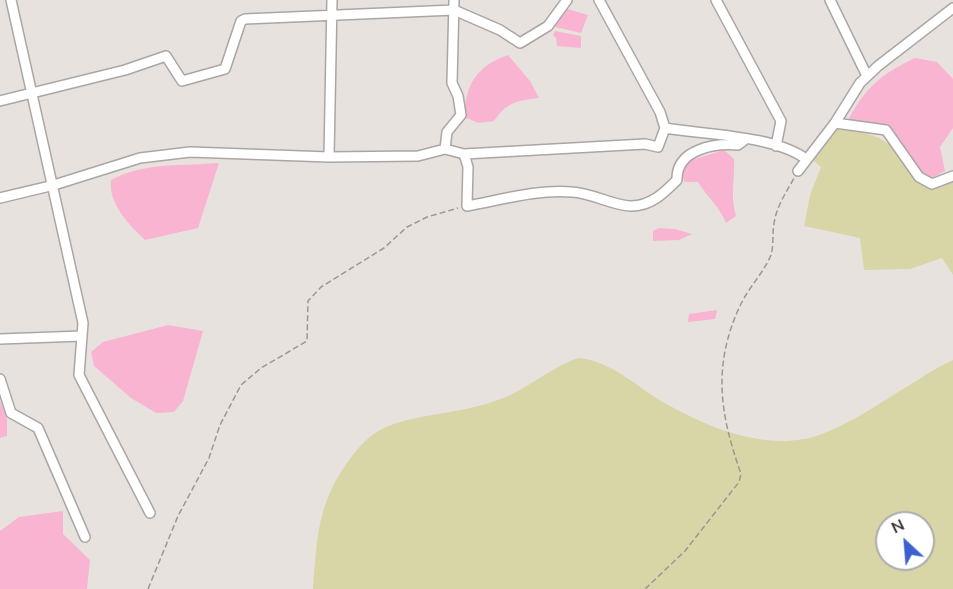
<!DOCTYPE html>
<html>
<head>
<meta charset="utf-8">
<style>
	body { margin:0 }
	#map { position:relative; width:953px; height:589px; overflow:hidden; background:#e8e2df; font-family:"Nunito Sans",sans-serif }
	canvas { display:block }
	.north { position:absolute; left:875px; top:511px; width:60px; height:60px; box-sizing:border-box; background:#fff; border:2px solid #adacac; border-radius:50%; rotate:334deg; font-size:16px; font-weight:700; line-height:24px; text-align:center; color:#33302f }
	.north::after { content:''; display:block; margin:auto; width:21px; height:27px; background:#3c60d2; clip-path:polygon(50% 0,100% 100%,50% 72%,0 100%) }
</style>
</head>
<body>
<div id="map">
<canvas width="953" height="589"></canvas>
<div class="north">N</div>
</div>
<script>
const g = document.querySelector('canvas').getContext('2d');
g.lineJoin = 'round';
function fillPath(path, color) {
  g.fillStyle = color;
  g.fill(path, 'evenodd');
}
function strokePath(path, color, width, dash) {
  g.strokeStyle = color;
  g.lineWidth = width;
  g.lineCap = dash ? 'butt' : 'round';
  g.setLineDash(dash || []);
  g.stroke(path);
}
fillPath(new Path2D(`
	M 836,129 C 889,135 889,141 920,181 L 953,179 L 953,275 L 942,258 L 910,269 L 864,270 L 860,238 L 804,226 L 810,195 L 821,167 L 813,160 Z
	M 578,358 C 614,361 639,390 670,406 C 714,430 772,453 822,434 C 849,424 874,407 898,392 C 917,381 933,369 953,360 L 953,589 L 313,589 C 317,535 318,500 352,456 C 363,442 374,431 391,425 C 425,413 463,413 498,400 C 527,390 549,368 578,358 ZM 887,523 L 923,523 L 923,559 L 887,559 Z`), '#d8d5a7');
fillPath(new Path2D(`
	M 564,8 L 588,15 L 581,33 L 551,26 Z
	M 555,31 L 581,36 L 581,48 L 557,46 L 556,38 L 553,35 Z
	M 508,55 L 530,81 L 539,98 C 516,101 507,102 494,121 L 478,123 L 465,117 C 464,85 478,65 508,55 Z
	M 915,58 L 937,62 L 953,79 L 953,128 L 940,147 L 945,171 L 932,178 L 918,173 L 887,127 L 848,120 C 867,86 880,75 915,58 Z
	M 724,150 L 734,159 C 735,183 730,192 736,216 L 726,223 C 720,207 707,197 698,182 L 685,182 L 681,175 L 685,162 Z
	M 219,163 L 198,228 L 145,240 C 129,225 108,203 111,180 C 144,162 182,166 219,163 Z
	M 659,228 L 675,229 L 692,234 L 679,240 L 653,241 L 653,231 Z
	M 717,310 L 715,319 L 688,322 L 689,314 Z
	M 168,325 L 203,331 L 183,401 L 174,412 L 156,413 L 131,398 L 94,366 L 91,352 L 103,342 Z
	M 0,401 L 7,418 L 7,436 L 0,438 Z
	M 63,511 L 63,534 L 90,560 L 87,589 L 0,589 L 0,531 L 19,517 Z`), '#f8b4d1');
const minor = new Path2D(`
	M 11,0 L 83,323 L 79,375 L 150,513
	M 716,0 L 781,121 L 776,146
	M 830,0 L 867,76
	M 0,101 L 125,70 L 166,56 L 182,81 L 225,69 L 241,21 L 245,19 L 454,10 L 500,30 L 520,43 L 548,26 L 567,0
	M 835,123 L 860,83 L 878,66 L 953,8
	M 665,128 C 706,135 773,135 806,159
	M 445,149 L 447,132 L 461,115 L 458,96 L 452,83 L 454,0
	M 464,154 L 468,167 L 467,206 C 501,200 537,189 572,192 C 592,193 614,206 631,206 C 651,206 664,193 677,180 C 676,149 715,143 738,145 L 746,139
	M 329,157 L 332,0
	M 798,171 L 835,123 L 886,130 L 919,177 L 932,184 L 953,176
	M 0,198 L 54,185 L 140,158 L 190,152 L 329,157 L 418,156 L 445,149 L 464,154 L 645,144 L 658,147 L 665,128 L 660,112 L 599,0
	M 0,339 L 82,336
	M 0,379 L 11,413 L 38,428 L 85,537`);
strokePath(minor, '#aba6a3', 12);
strokePath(new Path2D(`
	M 148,589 L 178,516 L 209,458 L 220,425 L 241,385 L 261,368 L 307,341 L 308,301 L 321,287 L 384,248 L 407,227 L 427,217 L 458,208
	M 645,589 L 685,551 L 739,482 L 741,474 C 720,414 712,366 740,306 C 748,288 763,274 771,255 C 774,245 772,234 774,224 C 776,207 786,193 794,178`), '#9b9795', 1.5, [6, 3]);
strokePath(minor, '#fff', 9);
</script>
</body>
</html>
